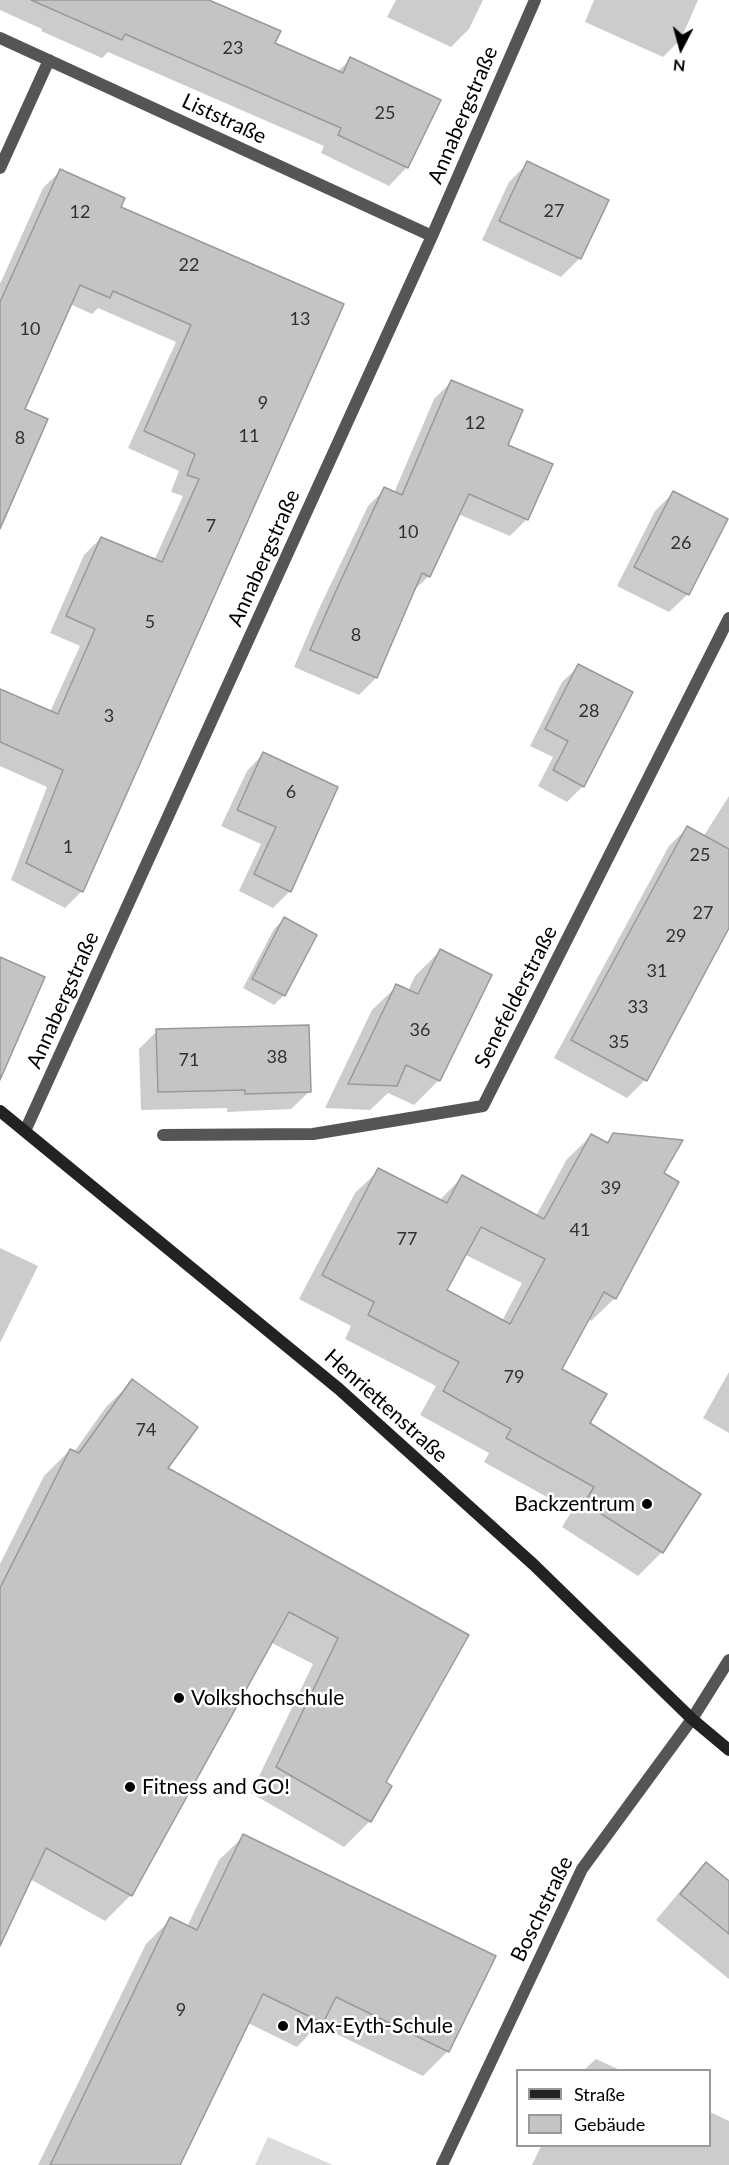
<!DOCTYPE html>
<html>
<head>
<meta charset="utf-8">
<style>
	body { margin:0 }
	#map { position:relative; width:729px; height:2165px; overflow:hidden; background:#fff; font-family:Lato,sans-serif }
	canvas { display:block }
	.legend { position:absolute; left:516px; top:2069px; width:195px; height:78px; box-sizing:border-box; background:#fff; border:2px solid #999; margin:0; padding:8px 10px; list-style:none; font-size:18px; color:#000 }
	.legend li { display:flex; align-items:center; gap:12px; height:30px }
	.legend b { width:30px; border:2px solid #999 }
	.north { position:absolute; left:651px; top:18px; width:60px; height:60px; -webkit-text-stroke:4px #fff; paint-order:stroke; rotate:186deg; font-size:16px; font-weight:700; line-height:24px; text-align:center; color:#000 }
	.north::after { content:''; display:block; margin:auto; width:21px; height:27px; background:#000; clip-path:polygon(50% 0,100% 100%,50% 72%,0 100%) }
</style>
</head>
<body>
<div id="map">
<canvas width="729" height="2165"></canvas>
<ul class="legend">
<li><b style="height:8px;background:#222"></b>Straße</li>
<li><b style="height:16px;background:#c4c4c4"></b>Gebäude</li>
</ul>
<div class="north">N</div>
</div>
<script>
const g = document.querySelector('canvas').getContext('2d');
g.lineJoin = 'round';
function fillPath(path, color) {
  g.fillStyle = color;
  g.fill(path, 'evenodd');
}
function strokePath(path, color, width, dash) {
  g.strokeStyle = color;
  g.lineWidth = width;
  g.lineCap = dash ? 'butt' : 'round';
  g.setLineDash(dash || []);
  g.stroke(path);
}
function write(font, color, halo, rows, align = 'center') {
  g.font = font + ' Lato,sans-serif';
  g.lineWidth = 5;
  g.setLineDash([]);
  g.textBaseline = 'middle';
  g.strokeStyle = halo;
  g.fillStyle = color;
  for (const [text, x, y, turn = 0] of rows) {
    g.save();
    g.translate(x, y);
    g.rotate((+turn || 0) * Math.PI / 180);
    g.textAlign = isNaN(turn) ? turn : align;
    if (halo) g.strokeText(text, 0, 0);
    g.fillText(text, 0, 0);
    g.restore();
  }
}
fillPath(new Path2D(`
	M 268,2137 L 333,2165 L 255,2165 Z`), '#dcdcdc');
fillPath(new Path2D(`
	M 0,0 L 205,0 L 273,43 L 337,72 L 351,59 L 407,167 L 389,186 L 321,153 L 324,146 L 108,52 L 102,58 L 41,31 L 42,29 L 0,10 Z
	M 396,0 L 483,0 L 469,29 L 451,47 L 387,17 Z
	M 594,0 L 698,0 L 681,39 L 663,57 L 585,22 Z
	M 528,163 L 580,258 L 561,277 L 482,240 L 509,182 Z
	M 60,171 L 119,208 L 342,305 L 82,891 L 65,908 L 11,880 L 47,787 L 0,766 L 0,691 L 50,712 L 80,646 L 50,633 L 84,555 L 101,538 L 154,561 L 183,496 L 171,492 L 179,471 L 128,448 L 176,342 L 98,308 L 92,314 L 70,304 L 23,410 L 0,503 L 0,284 L 43,188 Z
	M 451,382 L 506,446 L 527,519 L 510,536 L 458,514 L 429,576 L 411,593 L 376,678 L 359,695 L 294,667 L 318,611 L 368,506 L 385,489 L 394,493 L 434,399 Z
	M 673,493 L 688,594 L 669,612 L 617,586 L 655,511 Z
	M 579,666 L 583,786 L 567,802 L 538,786 L 553,757 L 530,746 L 562,682 Z
	M 263,754 L 290,891 L 273,908 L 239,891 L 261,844 L 221,826 L 247,771 Z
	M 729,796 L 729,926 L 645,1080 L 627,1098 L 554,1058 L 669,846 L 687,828 L 703,837 Z
	M 284,919 L 284,995 L 274,1005 L 243,988 L 274,929 Z
	M 440,951 L 439,1080 L 414,1105 L 388,1093 L 370,1110 L 325,1108 L 372,1010 L 397,986 L 408,991 L 415,976 Z
	M 157,1031 L 310,1091 L 291,1109 L 227,1112 L 227,1108 L 141,1110 L 139,1049 Z
	M 614,1135 L 662,1174 L 615,1298 L 591,1321 L 588,1319 L 560,1370 L 588,1424 L 662,1552 L 638,1576 L 562,1527 L 572,1511 L 484,1462 L 489,1453 L 420,1415 L 436,1386 L 345,1339 L 351,1326 L 299,1299 L 355,1193 L 379,1170 L 439,1201 L 462,1177 L 536,1216 L 567,1159 L 591,1136 L 605,1143 ZM 464,1254 L 522,1283 L 502,1321 L 445,1290 Z
	M 0,1248 L 38,1266 L 0,1343 Z
	M 729,1372 L 729,1433 L 703,1418 Z
	M 133,1381 L 166,1468 L 467,1635 L 384,1783 L 370,1821 L 344,1847 L 251,1793 L 313,1664 L 270,1642 L 131,1895 L 105,1921 L 30,1879 L 0,1934 L 0,1564 L 44,1476 L 70,1450 L 74,1452 L 106,1407 Z
	M 244,1836 L 448,2051 L 423,2076 L 318,2025 L 297,2047 L 248,2023 L 178,2165 L 38,2165 L 146,1944 L 171,1919 L 187,1927 L 219,1860 Z
	M 706,1864 L 729,1883 L 729,1979 L 656,1920 L 682,1889 Z
	M 596,2059 L 620,2070 L 584,2070 Z
	M 710,2112 L 729,2121 L 729,2165 L 532,2165 L 541,2146 L 710,2146 Z`), '#0003');
const building = new Path2D(`
	M 31,0 L 209,0 L 281,31 L 275,43 L 343,73 L 350,57 L 441,100 L 408,168 L 338,135 L 341,128 L 125,34 L 122,40 Z
	M 527,161 L 609,200 L 581,259 L 499,221 Z
	M 60,169 L 125,198 L 121,207 L 344,304 L 83,892 L 26,863 L 63,770 L 0,742 L 0,689 L 58,714 L 95,629 L 66,616 L 101,537 L 162,562 L 199,479 L 187,475 L 195,454 L 144,431 L 191,325 L 113,291 L 110,298 L 80,285 L 25,409 L 48,419 L 0,529 L 0,302 Z
	M 451,380 L 523,410 L 508,445 L 553,464 L 528,520 L 469,494 L 430,577 L 422,573 L 377,678 L 310,650 L 335,593 L 384,487 L 402,495 Z
	M 673,491 L 728,519 L 689,595 L 634,567 Z
	M 578,664 L 633,692 L 584,787 L 553,770 L 568,741 L 545,729 Z
	M 263,752 L 338,787 L 291,892 L 254,874 L 276,827 L 237,810 Z
	M 687,826 L 729,849 L 729,928 L 647,1081 L 571,1040 Z
	M 284,917 L 317,935 L 285,996 L 252,979 Z
	M 440,949 L 492,975 L 440,1081 L 406,1065 L 397,1086 L 348,1084 L 396,984 L 418,994 Z
	M 0,957 L 45,977 L 0,1080 Z
	M 309,1025 L 311,1092 L 245,1094 L 245,1090 L 158,1092 L 156,1029 Z
	M 613,1133 L 683,1140 L 664,1173 L 679,1182 L 616,1299 L 604,1292 L 562,1369 L 607,1394 L 590,1423 L 701,1494 L 663,1553 L 584,1503 L 594,1487 L 506,1438 L 511,1429 L 443,1391 L 459,1362 L 368,1315 L 374,1302 L 322,1275 L 378,1168 L 447,1203 L 462,1175 L 544,1219 L 591,1134 L 608,1143 ZM 481,1227 L 545,1259 L 510,1324 L 447,1290 Z
	M 132,1379 L 198,1427 L 168,1468 L 469,1635 L 386,1782 L 392,1786 L 371,1822 L 276,1767 L 338,1638 L 289,1612 L 132,1896 L 46,1848 L 0,1946 L 0,1588 L 70,1449 L 79,1453 Z
	M 243,1834 L 496,1956 L 449,2052 L 336,1997 L 323,2023 L 263,1994 L 180,2165 L 50,2165 L 170,1917 L 197,1930 Z
	M 706,1862 L 729,1881 L 729,1934 L 680,1894 Z`);
fillPath(building, '#c4c4c4');
strokePath(building, '#999', 1.5);
strokePath(new Path2D(`
	M 0,38 L 432,236
	M 0,168 L 49,60
	M 25,1131 L 432,236 L 535,0
	M 163,1135 L 313,1134 L 483,1106 L 729,618
	M 442,2165 L 582,1869 L 692,1719 L 729,1660`), '#555', 12);
strokePath(new Path2D(`
	M 0,1111 L 339,1389 L 534,1565 L 692,1719 L 729,1750`), '#222', 12);
for (const [x, y, r, color] of [
	[647,1504,6,"#000"],
	[179,1698,6,"#000"],
	[130,1787,6,"#000"],
	[283,2026,6,"#000"]
]) {
  const dot = new Path2D();
  dot.arc(x, y, r, 0, 2 * Math.PI);
  g.fillStyle = color;
  g.fill(dot);
  strokePath(dot, '#fff', 2);
}
write('18px', '#313131', null, [
	["23",233,48],
	["25",385,113],
	["27",554,211],
	["12",80,212],
	["22",189,265],
	["13",300,319],
	["10",30,329],
	["9",263,403],
	["12",475,423],
	["11",249,436],
	["8",20,438],
	["7",211,526],
	["10",408,532],
	["26",681,543],
	["5",150,622],
	["8",356,635],
	["28",589,711],
	["3",109,716],
	["6",291,792],
	["1",68,847],
	["25",700,855],
	["27",703,913],
	["29",676,936],
	["31",657,971],
	["33",638,1007],
	["36",420,1030],
	["35",619,1042],
	["38",277,1057],
	["71",189,1060],
	["39",611,1188],
	["41",580,1230],
	["77",407,1239],
	["79",514,1377],
	["74",146,1430],
	["9",181,2010]
]);
write('21px', '#000', '#fff', [
	["Annabergstraße",463,115,-67],
	["Liststraße",224,119,25],
	["Annabergstraße",264,558,-66],
	["Senefelderstraße",516,997,-63],
	["Annabergstraße",63,1000,-66],
	["Henriettenstraße",386,1406,42],
	["Boschstraße",542,1909,-64]
]);
write('21px', '#000', '#fff', [
	["Backzentrum",635,1504,"right"],
	["Volkshochschule",191,1698],
	["Fitness and GO!",142,1787],
	["Max-Eyth-Schule",295,2026]
], 'left');
</script>
</body>
</html>
